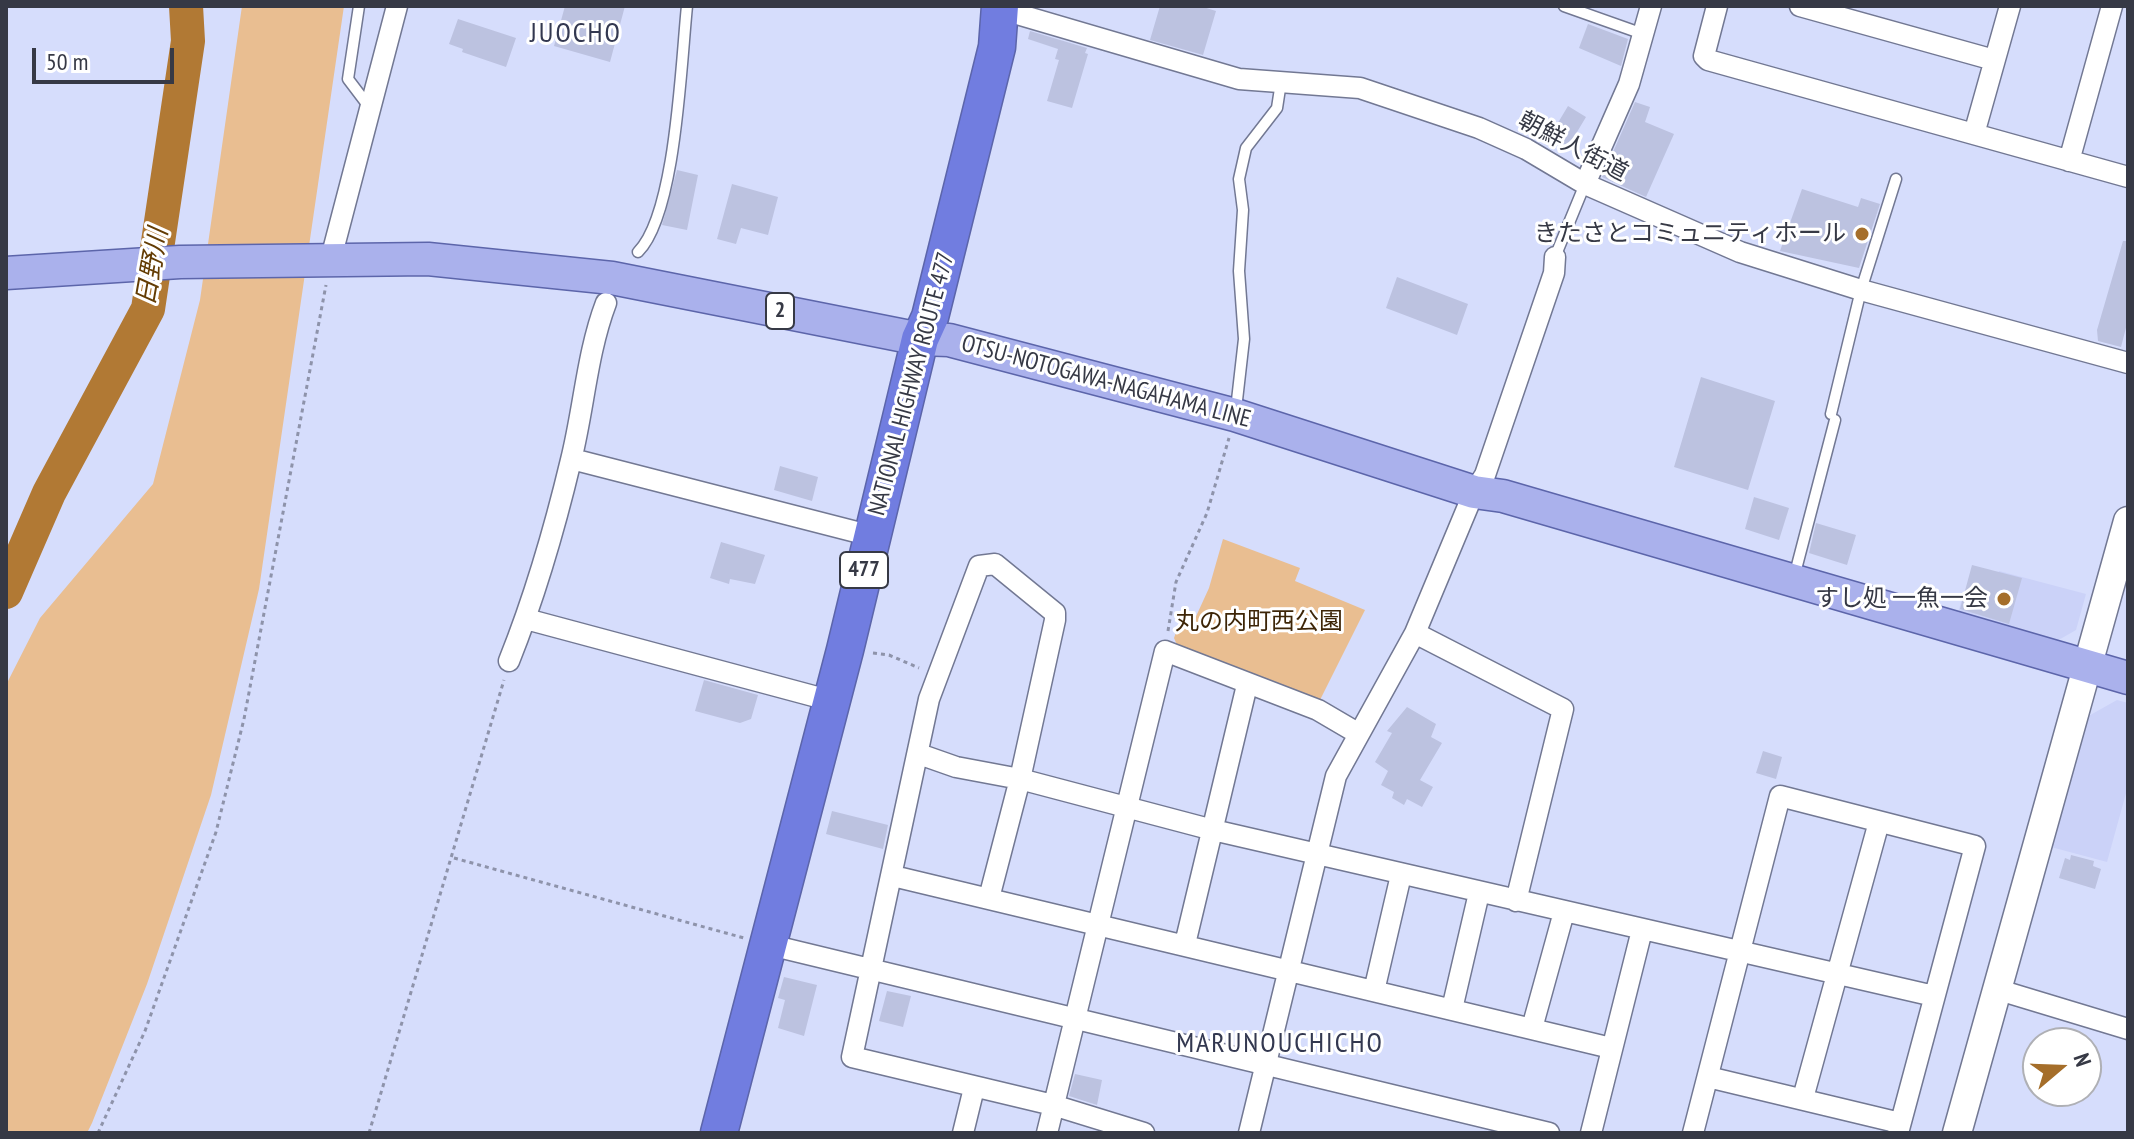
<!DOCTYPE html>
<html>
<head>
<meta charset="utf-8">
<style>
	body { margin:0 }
	#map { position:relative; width:2134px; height:1139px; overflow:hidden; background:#d6ddfc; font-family:"PT Sans Narrow",sans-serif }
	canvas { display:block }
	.frame { position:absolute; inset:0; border:8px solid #363945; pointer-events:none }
	.north { position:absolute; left:2022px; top:1027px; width:80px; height:80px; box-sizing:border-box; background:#fff; border:2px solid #afb0b5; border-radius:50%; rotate:71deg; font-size:22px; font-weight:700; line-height:32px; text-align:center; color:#363945 }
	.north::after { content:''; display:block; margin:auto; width:28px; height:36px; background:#a56e2a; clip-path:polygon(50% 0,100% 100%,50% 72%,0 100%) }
	.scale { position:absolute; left:32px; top:48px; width:142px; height:36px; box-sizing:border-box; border:4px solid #363945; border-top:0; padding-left:10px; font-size:24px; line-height:28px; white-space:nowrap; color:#363945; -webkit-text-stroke:6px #fff; paint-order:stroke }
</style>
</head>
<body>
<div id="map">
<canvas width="2134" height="1139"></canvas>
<div class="frame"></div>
<div class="north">N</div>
<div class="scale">50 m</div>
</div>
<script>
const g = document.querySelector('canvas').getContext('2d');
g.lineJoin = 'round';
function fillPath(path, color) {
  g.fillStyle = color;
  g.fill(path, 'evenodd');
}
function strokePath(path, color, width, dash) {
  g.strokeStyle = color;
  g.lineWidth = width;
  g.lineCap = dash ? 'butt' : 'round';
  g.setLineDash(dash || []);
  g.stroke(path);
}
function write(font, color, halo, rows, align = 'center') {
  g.font = font + ' "PT Sans Narrow","Noto Sans JP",sans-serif';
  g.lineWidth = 6;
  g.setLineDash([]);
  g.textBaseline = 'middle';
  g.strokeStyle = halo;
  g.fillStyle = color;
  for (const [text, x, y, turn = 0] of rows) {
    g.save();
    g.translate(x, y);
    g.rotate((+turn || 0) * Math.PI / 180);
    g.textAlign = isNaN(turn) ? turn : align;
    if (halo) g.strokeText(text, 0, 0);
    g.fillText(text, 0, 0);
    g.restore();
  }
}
fillPath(new Path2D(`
	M 1999,571 L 2086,594 L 2076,630 L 2055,642 L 1958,613 L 1964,591 L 1991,599 Z
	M 2117,700 L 2128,703 L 2128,786 L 2107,862 L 2051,847 L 2085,718 Z`), '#cbd2f8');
fillPath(new Path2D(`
	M 242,6 L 344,6 L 259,589 L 211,795 L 147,984 L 92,1123 L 87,1133 L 6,1133 L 6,685 L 40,618 L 153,484 L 200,300 Z
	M 1223,539 L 1300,568 L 1295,581 L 1365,610 L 1320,700 L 1180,652 L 1174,638 L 1181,619 L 1193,623 L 1209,588 Z`), '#e9be91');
strokePath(new Path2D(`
	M 6,592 L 49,493 L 148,309 L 188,41 L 186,6`), '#b17934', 34);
fillPath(new Path2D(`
	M 565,6 L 625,6 L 610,62 L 554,46 Z
	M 1160,6 L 1200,6 L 1216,11 L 1203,55 L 1150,40 Z
	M 458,19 L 516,38 L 506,67 L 462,52 L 463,49 L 449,44 Z
	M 1588,24 L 1628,39 L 1621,66 L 1579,48 Z
	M 1030,31 L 1087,48 L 1085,53 L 1088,54 L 1072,108 L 1047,101 L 1059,60 L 1055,59 L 1058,49 L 1028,39 Z
	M 1635,102 L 1650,107 L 1645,122 L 1674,134 L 1646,197 L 1602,177 Z
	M 1568,106 L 1586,117 L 1568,147 L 1550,136 Z
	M 677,170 L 698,175 L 687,230 L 662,225 Z
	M 732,184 L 778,197 L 768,235 L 741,228 L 736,244 L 717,239 Z
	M 1802,189 L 1858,207 L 1861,198 L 1880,204 L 1859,268 L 1780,251 Z
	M 2123,241 L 2128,241 L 2128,320 L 2121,347 L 2098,341 L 2097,330 Z
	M 1397,277 L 1468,304 L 1457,335 L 1386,308 Z
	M 1701,377 L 1775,401 L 1748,490 L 1674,467 Z
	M 780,466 L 818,477 L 812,501 L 774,490 Z
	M 1754,497 L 1789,508 L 1779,540 L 1745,529 Z
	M 1816,523 L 1856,535 L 1847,565 L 1809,553 Z
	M 721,542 L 765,555 L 755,584 L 730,579 L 729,584 L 710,578 Z
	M 1972,565 L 2022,578 L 2009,624 L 1960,609 Z
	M 704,680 L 758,695 L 751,719 L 740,723 L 695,711 Z
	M 1407,707 L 1436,724 L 1431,737 L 1442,743 L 1420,780 L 1433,787 L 1422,807 L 1407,799 L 1404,805 L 1392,798 L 1394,792 L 1381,785 L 1388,771 L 1375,762 L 1392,733 L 1387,731 Z
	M 1763,751 L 1782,757 L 1776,779 L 1756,773 Z
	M 832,811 L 888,825 L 883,849 L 826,834 Z
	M 2071,855 L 2094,861 L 2093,866 L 2101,869 L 2095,889 L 2059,878 L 2065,858 L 2070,860 Z
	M 784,977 L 817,985 L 804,1036 L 778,1028 L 785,1000 L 778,998 Z
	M 887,991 L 911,996 L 903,1027 L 879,1021 Z
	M 1075,1074 L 1102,1080 L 1097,1105 L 1069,1096 Z`), '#bcc2e0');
const lane = new Path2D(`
	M 359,6 L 348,79 L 370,108
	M 1564,6 L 1643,34
	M 638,252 C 676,214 681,63 687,6
	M 1555,257 L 1585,184
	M 1236,409 L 1244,339 L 1239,271 L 1243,210 L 1239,179 L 1246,148 L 1277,108 L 1281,82
	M 1831,414 L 1861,290 L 1896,179
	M 1794,577 L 1835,420`);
const street = new Path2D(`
	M 1717,6 L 1704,56 L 1708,60 L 2128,177
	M 1800,6 L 1994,60
	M 993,7 L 1239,79 L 1360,88 L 1479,128 L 1526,149 L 1585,184 L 1740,252 L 1861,290 L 2128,363
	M 1974,134 L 2010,6
	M 2069,161 L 2112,6
	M 1585,184 L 1629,84 L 1651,6
	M 331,258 L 397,6
	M 572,459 L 872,536
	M 526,619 L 832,701
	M 1415,633 L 1563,709 L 1516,901
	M 509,661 C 535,596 555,527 571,460 C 584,408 587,353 606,303
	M 919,754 L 956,767 L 1020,779 L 1213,830 L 1934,996
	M 893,876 L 1611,1048
	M 989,898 L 1020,779 L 1055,620 L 1055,613 L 995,564 L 979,566 L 929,699 L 852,1057 L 1053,1105 L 1144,1133
	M 766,944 L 1549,1133
	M 1185,944 L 1247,685
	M 1999,990 L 2128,1029
	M 1374,991 L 1401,875
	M 1452,1009 L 1479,893
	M 1532,1028 L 1564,912
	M 1708,1077 L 1900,1123
	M 1803,1098 L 1879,822
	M 963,1133 L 974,1088
	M 1047,1133 L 1165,651 L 1318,710 L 1359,734
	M 1249,1133 L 1336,776 L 1415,633 L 1474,492 L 1485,475 L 1554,273 L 1555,257
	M 1591,1133 L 1642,930
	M 1693,1133 L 1780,796 L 1975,846 L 1898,1133`);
const secondary = new Path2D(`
	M 1957,1133 L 2128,521`);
const primary = new Path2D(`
	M 6,273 L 180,262 L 428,259 L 612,278 L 920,339 L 949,340 L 1235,415 L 1474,492 L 1503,496 L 2128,678`);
const highway = new Path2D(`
	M 719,1133 L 845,650 L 920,339 L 930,317 L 997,47 L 1000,6`);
strokePath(lane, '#727893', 13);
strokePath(street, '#727893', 23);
strokePath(secondary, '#727893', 31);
strokePath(primary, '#5c65aa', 35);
strokePath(highway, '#5c65aa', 39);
strokePath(new Path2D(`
	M 1168,631 L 1176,582 L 1207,513 L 1229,438
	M 873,653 L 889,655 L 919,668
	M 454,858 L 744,938
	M 98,1133 L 145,1031 L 216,832 L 244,719 L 326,285
	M 369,1133 L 504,680`), '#8e93aa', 3, [4, 4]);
strokePath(lane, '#fff', 10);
strokePath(street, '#fff', 20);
strokePath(secondary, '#fff', 28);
strokePath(primary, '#aab1ec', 32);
strokePath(highway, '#717de0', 36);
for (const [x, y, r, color] of [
	[1862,234,8,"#a56e2a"],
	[2004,599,8,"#a56e2a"]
]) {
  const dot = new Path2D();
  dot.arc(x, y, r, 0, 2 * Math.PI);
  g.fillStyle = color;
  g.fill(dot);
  strokePath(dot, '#fff', 3);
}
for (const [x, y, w] of [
	[780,311,28],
	[864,570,48]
]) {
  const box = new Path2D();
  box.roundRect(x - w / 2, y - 18, w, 36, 6);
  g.fillStyle = '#fff';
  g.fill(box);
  strokePath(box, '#363945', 2);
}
write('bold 22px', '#363945', null, [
	["2",780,311],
	["477",864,570]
]);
write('24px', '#363945', '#fff', [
	["朝鮮人街道",1573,147,28],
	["OTSU-NOTOGAWA-NAGAHAMA LINE",1106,382,15],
	["NATIONAL HIGHWAY ROUTE 477",912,384,-75]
]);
write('24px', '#363945', '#fff', [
	["きたさとコミュニティホール",1846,234],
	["すし処 一魚一会",1988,599]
], 'right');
write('24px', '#3d2507', '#fff', [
	["丸の内町西公園",1259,622]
]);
write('italic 26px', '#633c04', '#fff', [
	["日野川",153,267,-80]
]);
g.letterSpacing = '2px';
write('28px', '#333850', '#fff', [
	["JUOCHO",576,34],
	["MARUNOUCHICHO",1280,1044]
]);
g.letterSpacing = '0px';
</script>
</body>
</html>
